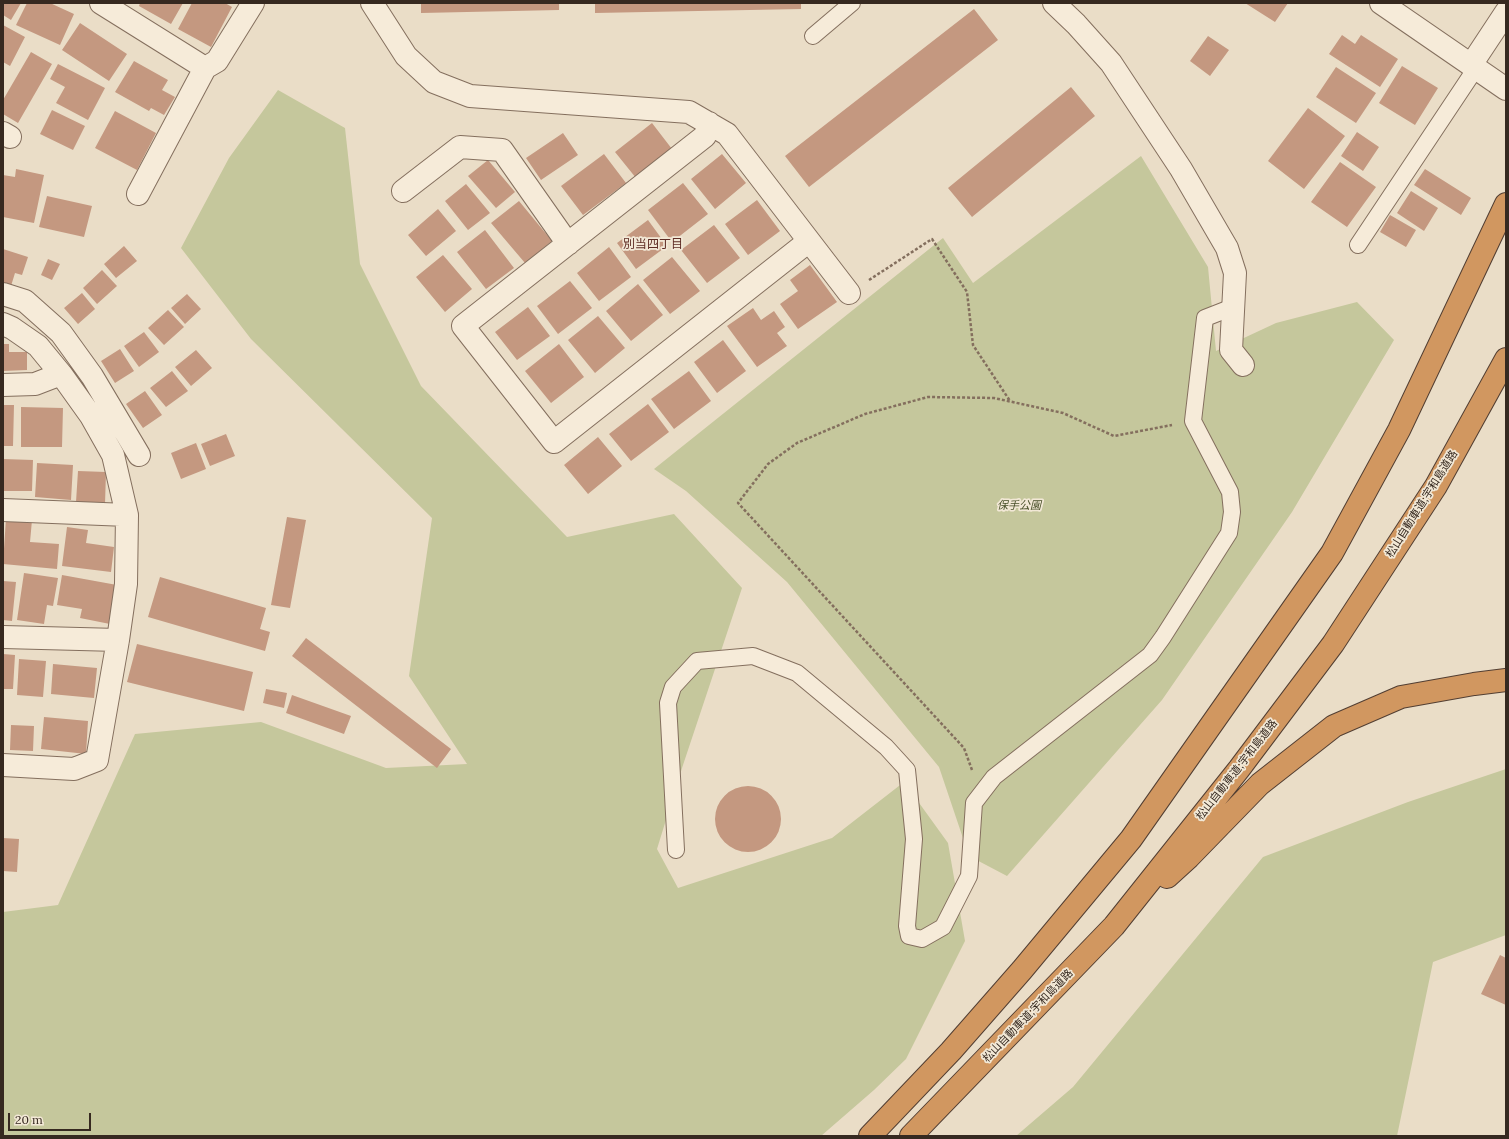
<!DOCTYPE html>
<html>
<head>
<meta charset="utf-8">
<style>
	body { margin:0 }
	#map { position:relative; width:1509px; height:1139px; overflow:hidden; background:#eaddc7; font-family:Lora,serif }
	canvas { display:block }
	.frame { position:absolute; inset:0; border:4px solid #362920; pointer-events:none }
	.scale { position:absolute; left:8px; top:1113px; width:83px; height:18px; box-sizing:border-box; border:2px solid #362920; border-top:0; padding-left:5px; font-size:12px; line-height:14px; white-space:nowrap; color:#362920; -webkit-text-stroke:3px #f2e8d6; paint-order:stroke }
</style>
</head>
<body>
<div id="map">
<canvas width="1509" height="1139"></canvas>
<div class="frame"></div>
<div class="scale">20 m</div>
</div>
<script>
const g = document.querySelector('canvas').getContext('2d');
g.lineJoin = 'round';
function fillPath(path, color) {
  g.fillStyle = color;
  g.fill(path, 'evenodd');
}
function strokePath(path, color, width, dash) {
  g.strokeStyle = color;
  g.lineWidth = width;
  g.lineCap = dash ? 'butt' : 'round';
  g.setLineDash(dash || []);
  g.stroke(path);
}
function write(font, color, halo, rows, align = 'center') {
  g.font = font + ' Lora,"Noto Sans JP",serif';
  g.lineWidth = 3.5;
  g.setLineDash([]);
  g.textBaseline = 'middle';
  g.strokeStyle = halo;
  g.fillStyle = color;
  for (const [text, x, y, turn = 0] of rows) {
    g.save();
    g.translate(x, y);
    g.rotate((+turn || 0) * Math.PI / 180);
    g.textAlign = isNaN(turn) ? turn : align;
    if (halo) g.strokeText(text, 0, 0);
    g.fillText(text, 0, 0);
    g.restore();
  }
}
fillPath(new Path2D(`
	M 278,90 L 345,128 L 360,264 L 421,386 L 567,537 L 674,514 L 742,588 L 682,768 L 657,849 L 678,888 L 832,838 L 904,782 L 948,843 L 965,941 L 906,1059 L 874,1090 L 821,1136 L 3,1136 L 3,912 L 58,905 L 135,734 L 261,722 L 386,768 L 467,764 L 409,676 L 432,518 L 251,339 L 181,248 L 229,158 Z
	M 1141,156 L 1208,267 L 1216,351 L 1276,323 L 1357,302 L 1394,340 L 1292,512 L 1162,700 L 1007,876 L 969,856 L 939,767 L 787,582 L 686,491 L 654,469 L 943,238 L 973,283 Z
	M 1506,769 L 1506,935 L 1433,962 L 1397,1136 L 1016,1136 L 1073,1087 L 1263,857 L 1408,802 Z`), '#c5c79c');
fillPath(new Path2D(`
	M 3,3 L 21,3 L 11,20 L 3,15 Z
	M 27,3 L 50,3 L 74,14 L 60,45 L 16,25 Z
	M 140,3 L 183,3 L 171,24 L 139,6 Z
	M 192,3 L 225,3 L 232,7 L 211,47 L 178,29 Z
	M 421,3 L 559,3 L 559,10 L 421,13 Z
	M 595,3 L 801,3 L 801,9 L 595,13 Z
	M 1245,3 L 1288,3 L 1275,22 Z
	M 974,9 L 998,40 L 809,187 L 785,156 Z
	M 80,23 L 127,54 L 109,81 L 62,50 Z
	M 3,25 L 25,37 L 10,66 L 3,62 Z
	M 1342,35 L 1355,44 L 1361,35 L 1398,59 L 1380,87 L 1329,54 Z
	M 1208,36 L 1229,50 L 1210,76 L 1190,61 Z
	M 31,52 L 52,64 L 18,123 L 3,114 L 3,100 Z
	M 134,61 L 168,80 L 162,90 L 175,97 L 164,115 L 151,108 L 149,111 L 115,92 Z
	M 58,64 L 105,88 L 88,120 L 56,103 L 65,87 L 50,79 Z
	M 1402,66 L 1438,88 L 1415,125 L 1379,103 Z
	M 1336,67 L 1376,93 L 1356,123 L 1316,97 Z
	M 1071,87 L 1095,116 L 972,217 L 948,188 Z
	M 1308,108 L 1345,136 L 1304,189 L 1268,161 Z
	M 52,110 L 85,126 L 73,150 L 40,134 Z
	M 115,111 L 156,133 L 137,170 L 95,148 Z
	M 652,123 L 672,149 L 636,178 L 615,152 Z
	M 1357,132 L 1379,147 L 1363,171 L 1341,156 Z
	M 563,133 L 578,155 L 541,180 L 526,158 Z
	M 604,154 L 626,183 L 583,215 L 561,186 Z
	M 722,154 L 746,183 L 715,209 L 691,179 Z
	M 488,160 L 515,192 L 496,208 L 468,176 Z
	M 1340,162 L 1376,187 L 1347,227 L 1311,202 Z
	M 16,169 L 44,175 L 34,223 L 3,217 L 3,175 L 15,177 Z
	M 1425,169 L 1471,198 L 1461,215 L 1414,185 Z
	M 683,183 L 708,214 L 672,242 L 648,210 Z
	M 466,184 L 490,213 L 468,230 L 445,201 Z
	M 1411,191 L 1438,208 L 1424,231 L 1397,213 Z
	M 47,196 L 92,206 L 84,237 L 39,227 Z
	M 757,200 L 780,231 L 748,255 L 725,224 Z
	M 519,201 L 552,241 L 525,263 L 491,223 Z
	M 438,209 L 456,231 L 426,256 L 408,235 Z
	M 1390,215 L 1416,230 L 1406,247 L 1380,232 Z
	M 648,220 L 667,246 L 636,269 L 617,243 Z
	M 714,225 L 740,258 L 707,283 L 681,250 Z
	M 485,230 L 514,268 L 486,289 L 457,252 Z
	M 124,246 L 137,261 L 116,278 L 104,264 Z
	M 609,247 L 631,277 L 599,301 L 577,273 Z
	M 3,249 L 28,257 L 22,275 L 15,273 L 11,286 L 3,284 Z
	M 443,255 L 472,289 L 445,312 L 416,277 Z
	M 672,257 L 700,291 L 670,314 L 643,280 Z
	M 48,259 L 60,264 L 52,280 L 41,275 Z
	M 810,265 L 837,302 L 798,329 L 780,304 L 798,291 L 790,280 Z
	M 102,270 L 117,286 L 97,304 L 83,288 Z
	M 570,281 L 592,308 L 558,334 L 537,306 Z
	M 638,284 L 663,315 L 631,341 L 606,311 Z
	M 82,293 L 95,309 L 78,324 L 64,308 Z
	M 187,294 L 201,309 L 185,324 L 171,308 Z
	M 528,307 L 550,336 L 517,360 L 495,332 Z
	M 753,308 L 761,320 L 774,311 L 785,327 L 777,333 L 787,346 L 757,367 L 727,326 Z
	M 168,310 L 184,327 L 164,345 L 148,328 Z
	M 598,316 L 625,348 L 595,373 L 568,340 Z
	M 144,332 L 159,352 L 139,367 L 124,346 Z
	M 723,340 L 746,371 L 717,393 L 694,362 Z
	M 3,344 L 9,344 L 9,352 L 27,352 L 27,370 L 3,371 Z
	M 559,344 L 584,377 L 551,403 L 525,371 Z
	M 120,349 L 134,371 L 115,383 L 101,361 Z
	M 196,350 L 212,368 L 191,386 L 175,367 Z
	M 172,371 L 188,391 L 166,407 L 150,388 Z
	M 689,371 L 711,401 L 674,429 L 651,399 Z
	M 145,391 L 162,415 L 143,428 L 126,404 Z
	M 648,404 L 669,432 L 631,461 L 609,434 Z
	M 3,405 L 14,405 L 13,446 L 3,446 Z
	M 21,407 L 63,408 L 62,447 L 21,447 Z
	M 226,434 L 235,456 L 210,466 L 201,444 Z
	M 598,437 L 622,466 L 588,494 L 564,465 Z
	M 196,443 L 206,469 L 181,479 L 171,453 Z
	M 3,459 L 33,460 L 32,491 L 3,491 Z
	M 37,463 L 73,465 L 71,500 L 35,497 Z
	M 78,471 L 106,472 L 105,504 L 76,502 Z
	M 287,517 L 306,520 L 290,608 L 271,605 Z
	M 6,518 L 32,520 L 30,542 L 59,544 L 57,569 L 3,564 Z
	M 67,527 L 88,530 L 86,543 L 114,547 L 111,572 L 62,566 Z
	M 24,573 L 58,578 L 53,606 L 47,605 L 44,624 L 17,620 Z
	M 62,575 L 117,585 L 110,624 L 80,618 L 82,609 L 57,605 Z
	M 160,577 L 266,608 L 260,629 L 270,632 L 265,651 L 148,617 Z
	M 3,581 L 16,582 L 12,621 L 3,620 Z
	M 306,638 L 451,749 L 437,768 L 292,656 Z
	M 137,644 L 253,672 L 244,711 L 127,682 Z
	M 3,654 L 15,655 L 13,689 L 3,689 Z
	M 19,659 L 46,661 L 43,697 L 17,695 Z
	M 53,664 L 97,668 L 94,698 L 51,694 Z
	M 266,689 L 287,693 L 284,708 L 263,703 Z
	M 292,695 L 351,716 L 344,734 L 286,713 Z
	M 44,717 L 88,721 L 86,754 L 41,749 Z
	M 11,725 L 34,726 L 33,751 L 10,750 Z
	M715 819a33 33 0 1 1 66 0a33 33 0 1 1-66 0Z
	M 3,838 L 19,839 L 17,872 L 3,871 Z
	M 1500,955 L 1506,958 L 1506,1005 L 1481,994 Z`), '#c49880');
const service = new Path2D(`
	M 813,36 L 852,3
	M 1358,245 L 1476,68
	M 676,850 L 668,703 L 673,687 L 697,661 L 753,656 L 797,673 L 886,747 L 907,770 L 914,839 L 907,926 L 909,936 L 922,939 L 943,927 L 969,876 L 974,803 L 994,777 L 1150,655 L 1163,637 L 1229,533 L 1232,512 L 1230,492 L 1193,421 L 1205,318 L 1233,307`);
const minor = new Path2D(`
	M 101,3 L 205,68
	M 372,3 L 406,56 L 434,82 L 470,96 L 689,112 L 727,134 L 849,293
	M 1054,3 L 1076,24 L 1111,63 L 1181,169 L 1227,248 L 1235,273 L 1231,350 L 1243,365
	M 1471,65 L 1506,12
	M 709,123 L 705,136 L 463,326 L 554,442 L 809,241
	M 3,133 L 10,137
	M 403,191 L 460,147 L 502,150 L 568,244
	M 138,194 L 205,68 L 217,61 L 253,3
	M 3,294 L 25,301 L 61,333 L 92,376 L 139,455
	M 3,324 L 12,328 L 38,346 L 61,374 L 91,416 L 113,455 L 127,515 L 126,584 L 118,640 L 97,760 L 74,769 L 3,765
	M 3,385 L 35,384 L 61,374
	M 3,510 L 127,515
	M 3,637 L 118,640`);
const tertiary = new Path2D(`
	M 1381,3 L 1506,89`);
const motorway = new Path2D(`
	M 1167,877 L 1189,857 L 1260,784 L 1334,726 L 1401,697 L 1474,684 L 1506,680
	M 870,1136 L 951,1051 L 1022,970 L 1131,839 L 1332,553 L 1399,430 L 1506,204
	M 911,1136 L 1114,926 L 1239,769 L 1333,644 L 1436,486 L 1506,359`);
strokePath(service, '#846f5e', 18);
strokePath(minor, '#846f5e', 24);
strokePath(tertiary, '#846f5e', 24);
strokePath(motorway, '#523e32', 24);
strokePath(new Path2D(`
	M 869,280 L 932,239 L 967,292 L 973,345 L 1010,401
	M 972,770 L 964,748 L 738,503 L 768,464 L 797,443 L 865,414 L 928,397 L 994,398 L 1063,413 L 1114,436 L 1172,425`), '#846f5e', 2.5, [3, 2]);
strokePath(service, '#f6ebd9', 16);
strokePath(minor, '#f6ebd9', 22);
strokePath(tertiary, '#f6ebd9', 22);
strokePath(motorway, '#d19760', 22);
write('11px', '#362920', '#f2e8d6', [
	["松山自動車道;宇和島道路",1422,504,-58],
	["松山自動車道;宇和島道路",1237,770,-52],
	["松山自動車道;宇和島道路",1028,1016,-46]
]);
write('italic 11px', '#495029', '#f2e8d6', [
	["保手公園",1019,506]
]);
write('12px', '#5e2c24', '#f2e8d6', [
	["別当四丁目",653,245]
]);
</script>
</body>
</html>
